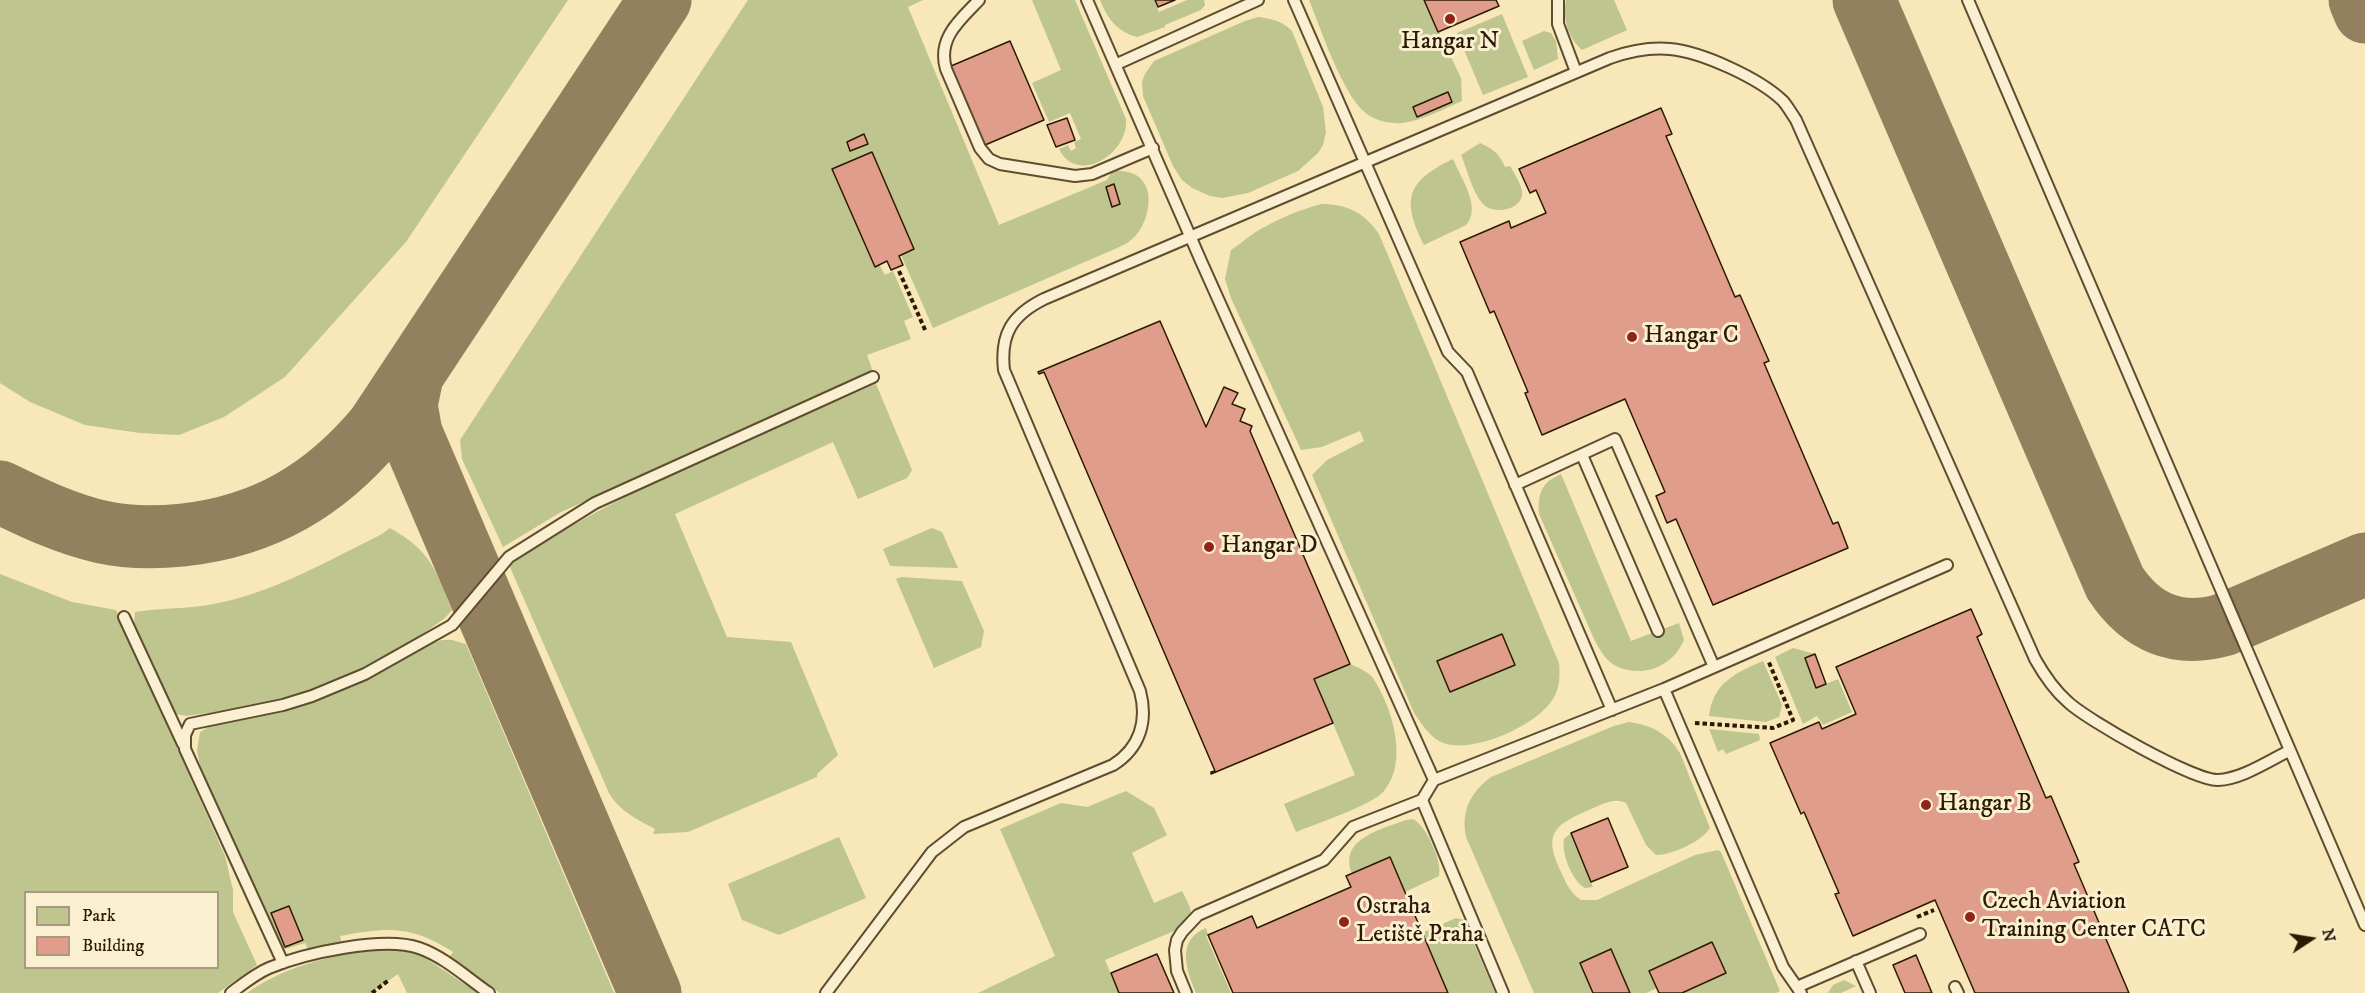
<!DOCTYPE html>
<html>
<head>
<meta charset="utf-8">
<style>
	body { margin:0 }
	#map { position:relative; width:2365px; height:993px; overflow:hidden; background:#f8e7b8; font-family:"IM FELL DW Pica",serif }
	canvas { display:block }
	.legend { position:absolute; left:24px; top:891px; width:195px; height:78px; box-sizing:border-box; background:#faefd1; border:2px solid #a79a7f; margin:0; padding:8px 10px; list-style:none; font-size:18px; color:#2b1a03 }
	.legend li { display:flex; align-items:center; gap:12px; height:30px }
	.legend b { width:30px; border:2px solid #a79a7f }
	.north { position:absolute; left:2281px; top:909px; width:60px; height:60px; -webkit-text-stroke:4px #faefd1; paint-order:stroke; rotate:78deg; font-size:16px; font-weight:700; line-height:24px; text-align:center; color:#2b1a03 }
	.north::after { content:''; display:block; margin:auto; width:21px; height:27px; background:#2b1a03; clip-path:polygon(50% 0,100% 100%,50% 72%,0 100%) }
</style>
</head>
<body>
<div id="map">
<canvas width="2365" height="993"></canvas>
<ul class="legend">
<li><b style="height:16px;background:#bec58e"></b>Park</li>
<li><b style="height:16px;background:#e09d8c"></b>Building</li>
</ul>
<div class="north">N</div>
</div>
<script>
const g = document.querySelector('canvas').getContext('2d');
g.lineJoin = 'round';
function fillPath(path, color) {
  g.fillStyle = color;
  g.fill(path, 'evenodd');
}
function strokePath(path, color, width, dash) {
  g.strokeStyle = color;
  g.lineWidth = width;
  g.lineCap = dash ? 'butt' : 'round';
  g.setLineDash(dash || []);
  g.stroke(path);
}
function write(font, color, halo, rows, align = 'center') {
  g.font = font + ' "IM FELL DW Pica",serif';
  g.lineWidth = 6;
  g.setLineDash([]);
  g.textBaseline = 'middle';
  g.strokeStyle = halo;
  g.fillStyle = color;
  for (const [text, x, y, turn = 0] of rows) {
    g.save();
    g.translate(x, y);
    g.rotate((+turn || 0) * Math.PI / 180);
    g.textAlign = isNaN(turn) ? turn : align;
    if (halo) g.strokeText(text, 0, 0);
    g.fillText(text, 0, 0);
    g.restore();
  }
}
fillPath(new Path2D(`
	M 0,0 L 568,0 L 406,242 L 285,377 L 224,417 L 179,435 L 140,433 L 85,425 L 30,402 L 0,383 Z
	M 748,0 L 923,0 L 908,7 L 999,225 L 1107,180 L 1113,170 C 1121,171 1129,171 1136,175 C 1158,188 1148,227 1131,240 C 1125,245 1117,248 1110,251 L 933,328 L 901,255 L 914,249 L 872,152 L 833,169 L 875,266 L 879,264 L 885,275 L 893,271 L 913,317 L 904,321 L 911,339 L 867,355 L 873,372 L 561,512 L 503,547 L 462,459 L 460,440 Z
	M 1032,0 L 1075,0 L 1126,119 C 1129,154 1077,186 1059,149 L 1068,145 L 1071,151 L 1076,148 L 1074,142 L 1081,139 L 1070,113 L 1049,122 L 1032,83 L 1061,70 Z
	M 1100,0 L 1154,0 L 1159,12 L 1187,0 L 1204,0 L 1205,5 L 1201,10 L 1165,25 L 1165,27 L 1137,37 C 1116,31 1108,19 1100,0 Z
	M 1309,0 L 1424,0 L 1461,78 L 1462,101 C 1443,109 1422,121 1402,123 C 1391,124 1376,121 1367,114 C 1343,97 1321,29 1309,0 ZM 1448,92 L 1452,102 L 1417,116 L 1414,107 Z
	M 1566,0 L 1614,0 L 1627,30 L 1582,50 C 1568,38 1562,17 1566,0 Z
	M 1502,14 L 1528,77 L 1483,95 L 1457,33 Z
	M 1258,17 C 1273,19 1282,21 1292,31 L 1323,107 L 1326,132 L 1323,145 L 1318,153 L 1298,171 L 1248,193 L 1222,198 L 1210,196 L 1192,188 L 1182,180 L 1173,166 L 1143,96 L 1142,82 L 1145,74 L 1154,61 L 1245,21 Z
	M 1544,31 L 1551,33 L 1556,41 L 1558,59 L 1534,70 L 1522,41 Z
	M 1480,143 C 1493,149 1499,153 1505,167 L 1510,166 C 1514,173 1524,188 1522,196 C 1518,212 1491,214 1482,203 C 1472,191 1467,169 1461,155 Z
	M 1453,159 C 1461,178 1482,208 1466,225 L 1424,245 C 1401,199 1407,181 1453,159 Z
	M 1322,204 C 1347,204 1365,213 1379,234 L 1559,663 C 1560,675 1560,688 1553,699 C 1537,725 1477,752 1447,744 C 1432,741 1422,724 1414,713 L 1312,475 L 1327,460 L 1364,441 L 1360,431 L 1322,447 L 1301,450 L 1231,298 L 1225,279 L 1231,250 C 1240,244 1249,236 1259,230 C 1278,219 1301,209 1322,204 ZM 1502,634 L 1515,665 L 1450,691 L 1437,661 Z
	M 876,384 L 912,470 L 907,478 L 858,499 L 833,442 L 675,514 L 727,637 L 791,642 L 838,755 L 817,774 L 817,777 L 688,832 L 653,834 L 655,829 C 638,820 618,810 609,793 L 509,565 C 622,488 752,439 876,384 Z
	M 1561,474 L 1631,641 L 1679,623 L 1684,640 C 1673,666 1643,679 1616,666 C 1606,661 1600,650 1595,641 L 1539,514 C 1538,493 1541,483 1561,474 Z
	M 390,528 C 431,551 435,569 452,610 L 445,618 C 392,657 333,687 269,703 C 242,709 214,712 187,716 L 175,714 L 134,624 L 135,612 C 159,608 184,609 208,605 C 270,595 327,561 382,534 Z
	M 932,528 L 942,532 L 958,568 L 890,566 L 883,549 Z
	M 0,574 L 72,602 L 116,610 L 225,856 L 233,890 L 233,912 L 257,965 L 218,993 L 0,993 ZM 26,892 L 218,892 L 218,968 L 26,968 Z
	M 901,577 L 962,581 L 984,631 L 981,647 L 934,668 L 896,579 Z
	M 442,640 L 452,640 L 466,644 L 614,993 L 500,993 L 449,958 L 453,952 C 412,925 387,927 340,936 L 342,944 L 309,951 L 305,943 L 282,950 L 201,770 L 197,751 L 200,732 L 212,725 L 298,707 L 373,676 L 429,644 Z
	M 1793,648 L 1815,654 L 1805,658 L 1816,688 L 1838,679 L 1852,712 L 1823,725 L 1817,716 L 1803,724 L 1775,657 Z
	M 1763,661 L 1782,705 L 1779,717 L 1766,722 L 1709,716 C 1713,683 1735,673 1763,661 Z
	M 1350,664 C 1357,667 1369,672 1373,678 C 1392,707 1409,761 1384,791 C 1373,805 1315,824 1296,832 L 1284,804 L 1355,775 L 1314,679 Z
	M 1629,722 C 1652,725 1668,734 1680,753 L 1710,828 C 1701,842 1672,855 1656,855 L 1646,845 L 1626,803 C 1614,797 1603,804 1591,809 C 1557,824 1542,831 1560,870 C 1566,882 1569,892 1581,900 L 1597,900 L 1695,855 L 1718,850 L 1721,852 L 1780,991 L 1776,993 L 1682,993 L 1712,943 L 1650,971 L 1657,988 L 1646,993 L 1630,993 L 1610,949 L 1580,963 L 1593,993 L 1534,993 L 1466,837 C 1461,811 1470,793 1491,777 L 1614,726 Z
	M 1709,729 L 1759,734 L 1760,740 L 1726,754 L 1723,749 L 1718,752 Z
	M 1126,791 L 1154,808 L 1167,835 L 1132,853 L 1154,903 L 1182,891 L 1190,907 L 1191,914 L 1174,931 L 1105,960 L 1119,993 L 978,993 L 1055,956 L 1000,829 L 1061,803 L 1087,807 Z
	M 1413,819 C 1426,825 1443,863 1439,876 L 1405,892 L 1352,873 C 1338,839 1382,829 1406,820 Z
	M 1571,833 L 1593,887 L 1585,888 C 1572,881 1561,853 1564,839 Z
	M 839,837 L 866,898 L 779,935 L 742,920 L 728,884 Z
	M 1456,918 L 1464,920 L 1495,993 L 1448,993 L 1422,933 Z
	M 1206,928 L 1208,935 L 1206,936 L 1231,993 L 1196,993 C 1186,970 1176,940 1206,928 Z
	M 367,949 L 397,949 L 421,955 L 478,993 L 407,993 L 398,974 L 371,993 L 247,993 C 284,967 324,958 367,949 Z
	M 1844,980 L 1856,986 L 1841,993 L 1828,993 L 1833,985 Z`), '#bec58e');
strokePath(new Path2D(`
	M 1864,0 L 2115,583 C 2141,622 2176,638 2223,625 L 2365,564
	M 2360,0 L 2365,12
	M 412,376 L 406,405 L 411,433 L 650,993
	M 0,492 C 33,508 66,524 102,532 C 129,538 155,538 183,535 C 265,526 325,490 377,428 L 660,0`), '#92805e', 63);
const building = new Path2D(`
	M 1155,0 L 1175,0 L 1158,7 Z
	M 1424,0 L 1496,0 L 1499,6 L 1438,32 Z
	M 1010,41 L 1044,120 L 985,145 L 951,66 Z
	M 1448,92 L 1452,102 L 1417,117 L 1413,107 Z
	M 1661,108 L 1672,134 L 1666,136 L 1735,297 L 1740,295 L 1769,361 L 1764,363 L 1833,524 L 1838,522 L 1848,548 L 1713,605 L 1676,519 L 1667,523 L 1656,496 L 1665,492 L 1625,399 L 1542,435 L 1525,393 L 1528,392 L 1494,311 L 1490,313 L 1460,242 L 1509,221 L 1511,228 L 1546,213 L 1536,190 L 1530,193 L 1519,169 Z
	M 1067,118 L 1075,140 L 1056,147 L 1047,125 Z
	M 864,134 L 868,144 L 850,151 L 847,142 Z
	M 872,152 L 914,249 L 899,256 L 903,265 L 891,270 L 887,261 L 875,267 L 832,169 Z
	M 1114,184 L 1120,204 L 1112,207 L 1106,187 Z
	M 1160,321 L 1206,427 L 1224,387 L 1238,393 L 1232,404 L 1245,409 L 1240,421 L 1252,426 L 1250,431 L 1350,664 L 1314,679 L 1333,723 L 1211,774 L 1211,772 L 1215,771 L 1044,372 L 1039,374 L 1038,372 Z
	M 1971,609 L 1982,634 L 1977,637 L 2046,798 L 2051,796 L 2079,862 L 2074,864 L 2129,993 L 1975,993 L 1935,900 L 1853,936 L 1835,894 L 1839,893 L 1804,812 L 1801,814 L 1770,743 L 1819,722 L 1822,729 L 1856,714 L 1836,667 Z
	M 1502,634 L 1515,665 L 1450,692 L 1437,661 Z
	M 1815,654 L 1826,684 L 1816,688 L 1805,658 Z
	M 1608,818 L 1628,867 L 1591,882 L 1571,833 Z
	M 1390,857 L 1448,993 L 1233,993 L 1208,935 L 1252,916 L 1257,928 L 1351,887 L 1346,876 Z
	M 289,906 L 303,940 L 285,947 L 271,913 Z
	M 1712,942 L 1726,973 L 1682,993 L 1659,993 L 1649,971 Z
	M 1611,949 L 1630,993 L 1593,993 L 1580,963 Z
	M 1157,954 L 1174,993 L 1119,993 L 1111,973 Z
	M 1916,955 L 1932,993 L 1905,993 L 1893,965 Z`);
fillPath(building, '#e09d8c');
strokePath(building, '#2b1a03', 1.5);
const service = new Path2D(`
	M 979,0 C 960,20 937,38 946,69 L 980,148 L 989,159 L 1000,164 L 1075,176 L 1092,174 L 1153,148
	M 1087,0 L 1201,261 L 1434,780
	M 1294,0 L 1448,352 L 1467,372 L 1612,710
	M 1558,0 L 1558,24 L 1576,72
	M 1968,0 L 2365,925
	M 1117,64 L 1258,0
	M 1582,455 L 1658,631
	M 1515,485 L 1615,439 L 1714,667
	M 124,617 L 183,744
	M 1664,689 L 1783,967 L 1801,993
	M 1422,800 L 1503,993
	M 1856,961 L 1870,993
	M 283,963 L 185,749 L 185,735 L 190,724 L 283,705 L 312,696 L 365,674 L 452,625 L 509,557 L 595,503 L 873,377
	M 1797,987 L 1920,934
	M 1955,987 L 1958,993
	M 231,993 C 243,984 255,974 269,968 C 305,953 383,936 419,948 C 445,957 467,978 489,993
	M 826,993 L 932,852 L 964,827 L 1113,765 C 1140,748 1148,721 1140,691 L 1004,370 C 1000,334 1012,315 1044,299 L 1610,58 C 1630,51 1649,47 1670,49 C 1702,52 1759,78 1783,101 C 1788,107 1792,114 1796,120 L 2035,659 C 2044,675 2054,690 2068,702 C 2087,720 2194,781 2218,780 C 2242,779 2268,761 2289,751
	M 1186,993 L 1177,971 L 1175,950 L 1177,940 L 1182,932 L 1198,915 L 1324,860 L 1353,827 L 1422,800 L 1434,780 L 1664,689 L 1947,565`);
strokePath(service, '#5e4d30', 14);
strokePath(new Path2D(`
	M 899,271 L 926,332
	M 1695,723 L 1773,728 L 1793,720 L 1768,660
	M 1917,917 L 1934,910
	M 372,993 L 389,980`), '#2b1a03', 4, [4.5, 3]);
strokePath(service, '#faefd1', 10);
for (const [x, y, r, color] of [
	[1450,19,6,"#8f2418"],
	[1632,337,6,"#8f2418"],
	[1209,547,6,"#8f2418"],
	[1926,805,6,"#8f2418"],
	[1970,917,6,"#8f2418"],
	[1344,922,6,"#8f2418"]
]) {
  const dot = new Path2D();
  dot.arc(x, y, r, 0, 2 * Math.PI);
  g.fillStyle = color;
  g.fill(dot);
  strokePath(dot, '#faefd1', 2);
}
write('24px', '#2b1a03', '#faefd1', [
	["Hangar N",1450,43,"center"],
	["Hangar C",1644,337],
	["Hangar D",1221,547],
	["Hangar B",1938,805],
	["Czech Aviation",1982,903],
	["Training Center CATC",1982,931],
	["Ostraha",1356,908],
	["Letiště Praha",1356,936]
], 'left');
</script>
</body>
</html>
